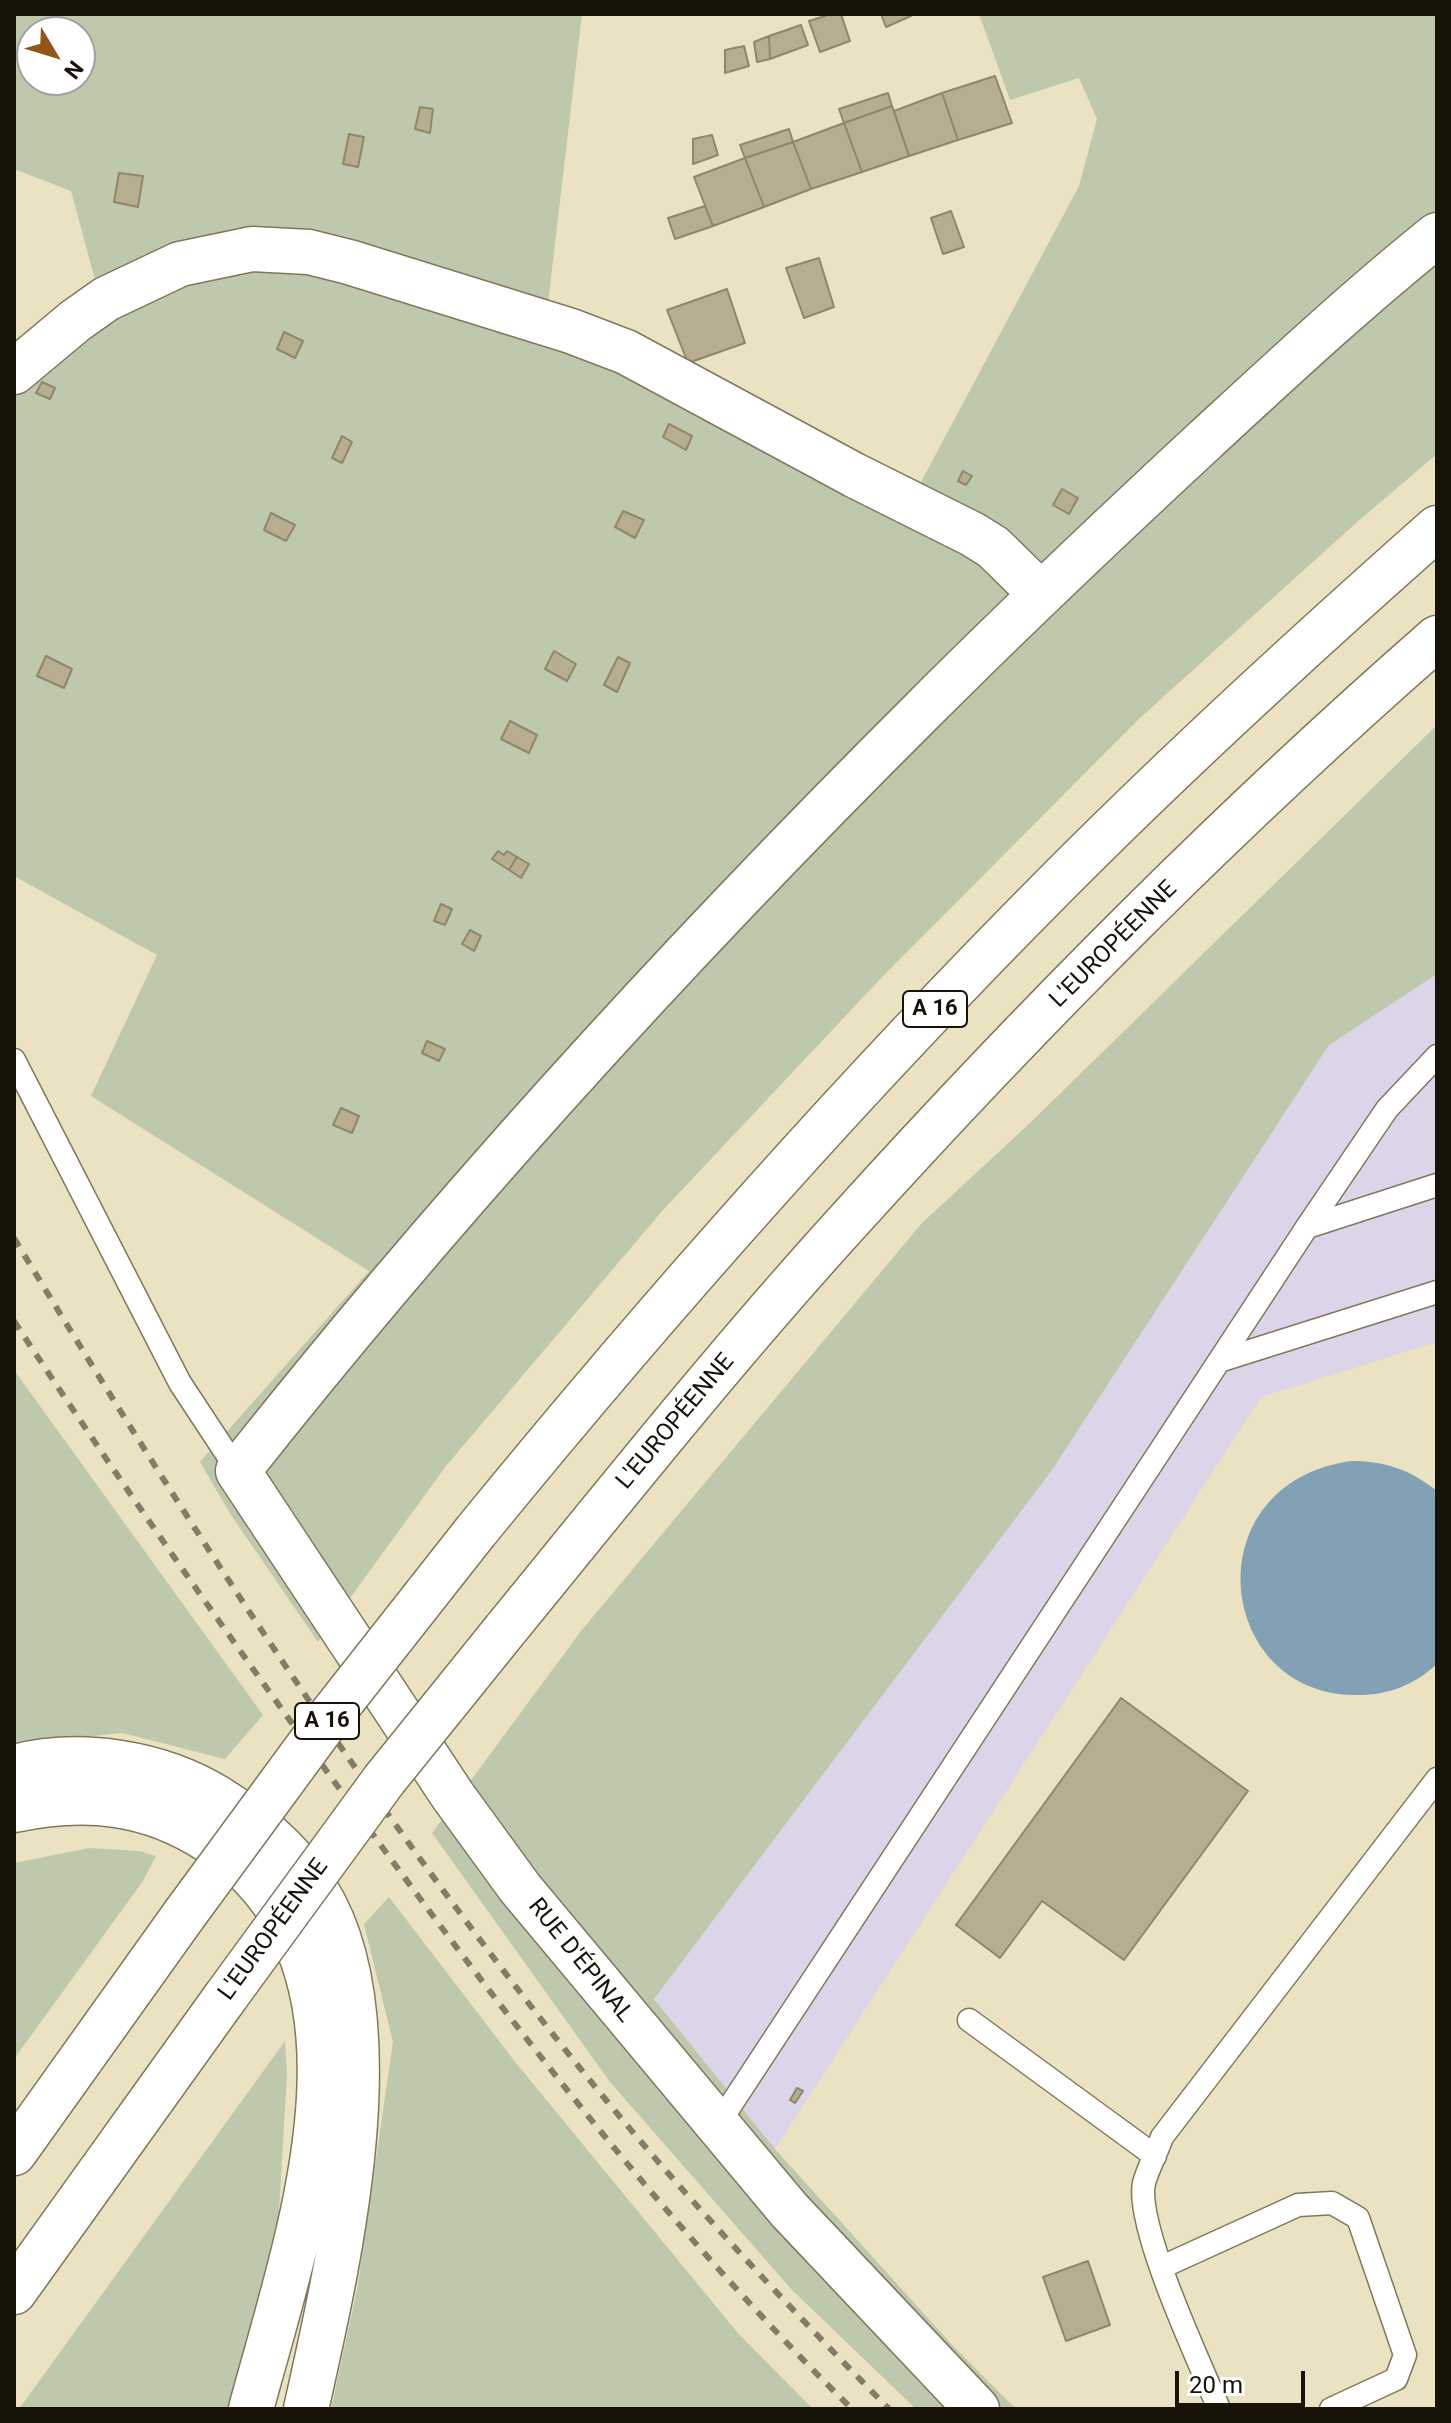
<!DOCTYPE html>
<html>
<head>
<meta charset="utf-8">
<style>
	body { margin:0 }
	#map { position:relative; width:1451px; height:2423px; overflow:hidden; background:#ebe2c2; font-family:Roboto,sans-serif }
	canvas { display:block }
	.frame { position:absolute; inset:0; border:16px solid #171308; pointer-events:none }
	.north { position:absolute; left:16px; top:16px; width:80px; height:80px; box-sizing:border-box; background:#fff; border:2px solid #a2a19c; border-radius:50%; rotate:128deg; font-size:22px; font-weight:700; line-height:32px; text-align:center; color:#171308 }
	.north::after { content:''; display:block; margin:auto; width:28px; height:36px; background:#935619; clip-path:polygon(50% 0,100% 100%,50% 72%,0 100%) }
	.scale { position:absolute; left:1175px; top:2371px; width:130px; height:36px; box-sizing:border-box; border:4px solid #171308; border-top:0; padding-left:10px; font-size:24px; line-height:28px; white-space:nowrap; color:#171308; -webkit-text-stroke:6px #fff; paint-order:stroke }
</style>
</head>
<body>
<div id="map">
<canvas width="1451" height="2423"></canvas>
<div class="frame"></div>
<div class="north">N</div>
<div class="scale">20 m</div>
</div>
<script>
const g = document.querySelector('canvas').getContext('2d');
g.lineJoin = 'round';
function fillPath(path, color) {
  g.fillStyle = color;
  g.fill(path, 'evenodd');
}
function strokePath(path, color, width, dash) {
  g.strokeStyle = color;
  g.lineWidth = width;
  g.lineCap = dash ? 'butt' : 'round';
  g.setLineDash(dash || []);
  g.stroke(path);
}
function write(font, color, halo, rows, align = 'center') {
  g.font = font + ' Roboto,sans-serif';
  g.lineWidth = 6;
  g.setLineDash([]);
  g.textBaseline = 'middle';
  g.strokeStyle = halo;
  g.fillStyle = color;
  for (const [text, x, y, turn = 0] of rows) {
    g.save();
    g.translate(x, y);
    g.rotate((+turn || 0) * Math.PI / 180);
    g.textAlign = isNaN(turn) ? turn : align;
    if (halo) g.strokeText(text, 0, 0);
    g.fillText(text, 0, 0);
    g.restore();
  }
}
fillPath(new Path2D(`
	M 1437,974 L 1437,1342 L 1261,1397 L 775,2149 L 654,1999 L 1052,1470 L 1329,1045 Z`), '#dcd4e9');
fillPath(new Path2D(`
	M 14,14 L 582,14 L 548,303 L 921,482 L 1079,186 L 1097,119 L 1079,78 L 1010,100 L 979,14 L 1437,14 L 1437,454 L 1356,523 L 1141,717 L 884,975 L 663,1210 L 446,1466 L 318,1642 L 231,1515 L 200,1462 L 369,1271 L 91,1096 L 157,955 L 14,876 L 14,360 L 97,287 L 71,191 L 14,169 ZM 32,32 L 80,32 L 80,80 L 32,80 Z
	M 1437,725 L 1437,974 L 1329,1045 L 1052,1470 L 654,1999 L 775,2149 L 955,2348 L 1016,2409 L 916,2409 L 792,2290 L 610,2082 L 432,1833 L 581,1631 L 922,1223 L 1029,1124 Z
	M 14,1370 L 263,1715 L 225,1759 L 122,1733 L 14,1744 Z
	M 89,1848 L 139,1851 L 156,1856 L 143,1881 L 14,2059 L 14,1863 Z
	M 389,1897 L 516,2063 L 737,2332 L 813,2409 L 331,2409 L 357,2290 L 393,2042 L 364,1924 Z
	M 285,2041 L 287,2074 L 275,2279 L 237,2409 L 19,2409 Z`), '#bec8ac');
fillPath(new Path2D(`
	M 1352,1461 C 1385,1461 1411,1470 1437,1491 L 1437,1664 C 1413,1686 1386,1696 1354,1695 C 1214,1693 1193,1482 1352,1461 Z`), '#82a1b4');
const building = new Path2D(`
	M 831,14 L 841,14 L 850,41 L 820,52 L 809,21 Z
	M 881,14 L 910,14 L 911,16 L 886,27 Z
	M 801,25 L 808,45 L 770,59 L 769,36 Z
	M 769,36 L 770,59 L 757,62 L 754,42 Z
	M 744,46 L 749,66 L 725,73 L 725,50 Z
	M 995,76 L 1012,123 L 958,140 L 942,93 Z
	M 888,93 L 892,106 L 844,123 L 839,109 Z
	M 942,93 L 958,140 L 909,156 L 894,111 Z
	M 892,106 L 909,156 L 862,172 L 844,123 Z
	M 420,107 L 433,109 L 430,133 L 415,129 Z
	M 844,123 L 862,172 L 811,189 L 793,142 Z
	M 789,129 L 793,142 L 745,158 L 740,145 Z
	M 349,134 L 364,137 L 358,167 L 343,164 Z
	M 712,135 L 718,155 L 693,164 L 693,139 Z
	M 793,142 L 811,189 L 764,207 L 745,158 Z
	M 745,158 L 764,207 L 713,226 L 694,177 Z
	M 119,173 L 143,176 L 138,207 L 114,202 Z
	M 705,206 L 713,226 L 675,239 L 668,218 Z
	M 951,211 L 964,247 L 943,254 L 931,218 Z
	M 819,258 L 834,307 L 804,318 L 786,268 Z
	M 727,289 L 745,343 L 688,363 L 667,310 Z
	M 284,332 L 303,341 L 295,358 L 277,349 Z
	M 42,382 L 55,388 L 50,399 L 36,393 Z
	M 669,424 L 692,436 L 686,450 L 663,437 Z
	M 342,436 L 352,442 L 342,463 L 332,458 Z
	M 963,471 L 972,476 L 966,485 L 958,481 Z
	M 1062,489 L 1078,498 L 1069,514 L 1053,505 Z
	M 623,511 L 644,520 L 635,538 L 615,527 Z
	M 271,513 L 295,525 L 286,541 L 264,530 Z
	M 554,651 L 576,664 L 567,681 L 545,669 Z
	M 46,656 L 72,669 L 64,688 L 37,676 Z
	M 618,657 L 630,663 L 617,692 L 604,685 Z
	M 510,721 L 537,735 L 529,753 L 501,739 Z
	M 498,851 L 504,855 L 507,851 L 517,857 L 509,870 L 492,859 Z
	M 517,857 L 529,864 L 521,878 L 509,870 Z
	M 441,904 L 452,909 L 445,925 L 434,921 Z
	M 470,930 L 481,936 L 474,951 L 462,944 Z
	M 427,1041 L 445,1049 L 439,1061 L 422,1053 Z
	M 341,1108 L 359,1116 L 352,1133 L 333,1125 Z
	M 1121,1698 L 1248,1791 L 1124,1960 L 1042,1901 L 1000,1958 L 956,1925 Z
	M 797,2088 L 803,2091 L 795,2103 L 790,2100 Z
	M 1088,2261 L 1110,2325 L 1066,2341 L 1043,2277 Z`);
fillPath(building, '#b6ae8e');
strokePath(building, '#908769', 2);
const lane = new Path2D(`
	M 14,1060 L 180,1383 L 238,1471
	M 1307,1227 L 1437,1185
	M 1222,1360 L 1437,1292
	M 969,2020 L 1155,2156
	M 717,2126 L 1307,1227 L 1387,1109 L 1437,1056
	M 1162,2267 L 1298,2205 L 1332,2203 L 1358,2218 L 1405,2355 L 1396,2379 L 1331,2409
	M 1219,2409 C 1200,2363 1135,2226 1144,2183 C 1148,2168 1157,2152 1162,2137 L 1437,1779`);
const street = new Path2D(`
	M 14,372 L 75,321 L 106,299 L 180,264 L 252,249 L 309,252 L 349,262 L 571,331 L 626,352 L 854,475 L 972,534 L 993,547 L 1040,593
	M 977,2409 L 789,2210 L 520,1888 L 453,1796 L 238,1471 C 450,1203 680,952 922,711 C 1014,619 1108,530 1204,441 C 1280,371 1356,300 1437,235`);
const secondary = new Path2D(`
	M 14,1767 C 81,1750 159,1762 218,1798 C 261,1825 300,1858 324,1904 C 393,2034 337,2270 306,2409
	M 14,1810 C 85,1795 149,1801 211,1842 C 398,1967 297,2236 251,2409`);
const highway = new Path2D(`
	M 476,1531 C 659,1307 850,1091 1054,886 C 1177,762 1306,644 1437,528
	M 505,1630 C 616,1494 726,1356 844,1226 C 1030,1020 1228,821 1437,638
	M 14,2153 L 184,1915
	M 14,2292 L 224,1999`);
strokePath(lane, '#80785a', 25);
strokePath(street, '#80785a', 47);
strokePath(secondary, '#80785a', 47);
strokePath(highway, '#80785a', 47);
strokePath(lane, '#fff', 22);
strokePath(street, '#fff', 44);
strokePath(secondary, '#fff', 44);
strokePath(highway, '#fff', 44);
strokePath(new Path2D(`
	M 14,1238 C 194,1535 385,1831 606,2100 C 695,2208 791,2309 889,2409
	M 14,1321 C 129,1496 250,1667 374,1836 C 521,2037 674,2234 852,2409`), '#837d67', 6, [10, 10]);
const highwayBridge = new Path2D(`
	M 184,1915 L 328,1719 L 476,1531
	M 224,1999 L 384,1780 L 505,1630`);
strokePath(highwayBridge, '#80785a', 47, []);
strokePath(highwayBridge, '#fff', 44);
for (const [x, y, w] of [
	[935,1009,64],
	[327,1721,64]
]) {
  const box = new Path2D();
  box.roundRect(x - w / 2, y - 18, w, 36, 6);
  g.fillStyle = '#fff';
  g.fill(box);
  strokePath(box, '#171308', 2);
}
write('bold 22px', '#171308', null, [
	["A 16",935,1009],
	["A 16",327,1721]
]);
write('24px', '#171308', '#fff', [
	["L'EUROPÉENNE",1114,945,-45],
	["L'EUROPÉENNE",676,1422,-50],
	["L'EUROPÉENNE",274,1930,-54],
	["RUE D'ÉPINAL",580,1961,51]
]);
</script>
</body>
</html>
